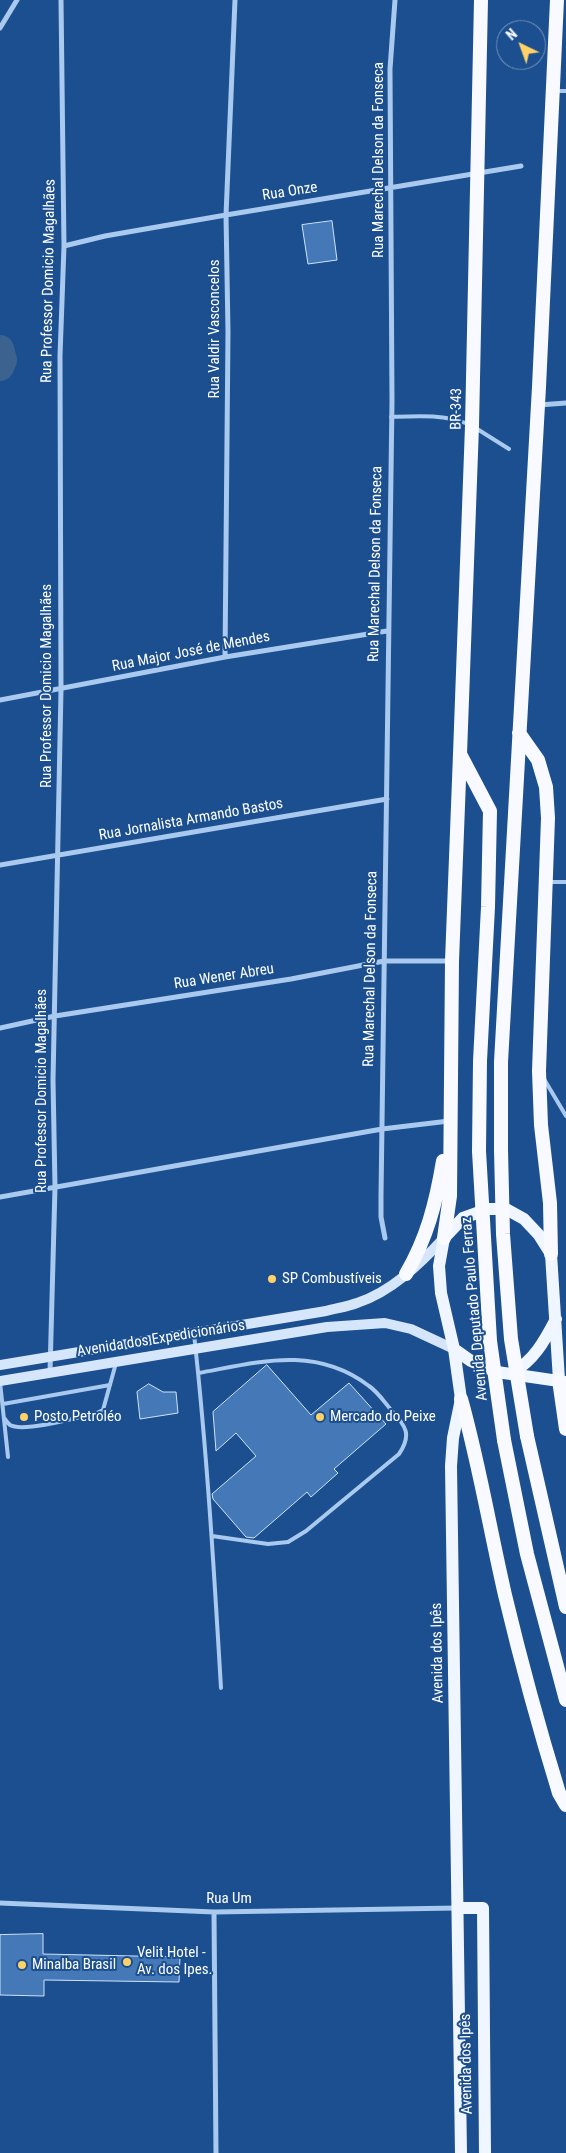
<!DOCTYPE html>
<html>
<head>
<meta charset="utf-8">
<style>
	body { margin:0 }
	#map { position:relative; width:566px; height:2153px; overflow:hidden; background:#1b4f8f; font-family:"Roboto Condensed",sans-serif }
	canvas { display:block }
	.north { position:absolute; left:496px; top:20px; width:50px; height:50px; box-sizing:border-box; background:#1b4f8f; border:1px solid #7695bc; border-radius:50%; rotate:318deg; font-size:14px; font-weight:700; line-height:20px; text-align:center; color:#fff }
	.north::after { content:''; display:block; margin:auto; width:18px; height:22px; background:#ffd166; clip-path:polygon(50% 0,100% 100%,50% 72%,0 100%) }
</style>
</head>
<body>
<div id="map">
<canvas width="566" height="2153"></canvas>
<div class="north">N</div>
</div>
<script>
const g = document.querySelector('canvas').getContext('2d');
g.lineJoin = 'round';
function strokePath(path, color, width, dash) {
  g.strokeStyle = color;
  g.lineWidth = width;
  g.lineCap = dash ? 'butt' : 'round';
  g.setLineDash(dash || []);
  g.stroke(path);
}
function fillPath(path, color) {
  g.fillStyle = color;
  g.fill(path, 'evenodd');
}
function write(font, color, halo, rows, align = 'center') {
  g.font = font + ' "Roboto Condensed",sans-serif';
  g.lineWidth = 4;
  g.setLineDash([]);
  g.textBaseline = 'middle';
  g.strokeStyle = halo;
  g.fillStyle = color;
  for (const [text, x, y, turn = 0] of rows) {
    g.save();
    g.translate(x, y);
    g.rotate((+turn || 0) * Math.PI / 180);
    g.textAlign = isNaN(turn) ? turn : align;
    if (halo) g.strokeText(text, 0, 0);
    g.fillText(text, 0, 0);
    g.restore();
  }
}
strokePath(new Path2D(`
	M 0,349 L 3,360 L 0,367`), '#3c6290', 28);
const building = new Path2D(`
	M 332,221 L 337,260 L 308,264 L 302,225 Z
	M 267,1365 L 311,1415 L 349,1383 L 386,1424 L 334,1469 L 338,1473 L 311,1497 L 307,1492 L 254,1538 L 246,1537 L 213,1499 L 212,1494 L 256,1456 L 236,1433 L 216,1451 L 213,1412 Z
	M 149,1384 L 163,1392 L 176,1392 L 178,1413 L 140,1419 L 137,1392 Z
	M 43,1934 L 43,1954 L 180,1957 L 179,1982 L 44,1980 L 44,1996 L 0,1995 L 0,1935 Z`);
fillPath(building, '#4478b7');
strokePath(building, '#cfe3fa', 1);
strokePath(new Path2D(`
	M 556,91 L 566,91
	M 391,417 C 416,416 445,414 468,424
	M 474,427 L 509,449
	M 550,882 L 566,882
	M 544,1079 L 566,1116
	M 194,1334 C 207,1452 214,1570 221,1688
	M 199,1373 C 259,1362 315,1345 369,1386 C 378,1392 385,1403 392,1411 C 406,1426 412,1435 399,1454 L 306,1531 L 288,1542 L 268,1544 L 212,1536
	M 0,1382 L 8,1457
	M 3,1404 L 110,1385
	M 5,1419 C 6,1421 8,1423 10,1425 C 23,1433 80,1417 97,1413 L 103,1410 L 116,1363`), '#a9c9ee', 4);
strokePath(new Path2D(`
	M 0,28 L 17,0
	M 64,246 L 105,236 L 226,215 L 521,166
	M 539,405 L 566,403
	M 225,657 L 228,332 L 226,215 L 235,0
	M 0,700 L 225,657 L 387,631
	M 0,865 L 387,799
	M 0,1028 L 55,1016 L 291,979 L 384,961 L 451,961
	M 0,1197 L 382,1129 L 449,1121
	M 385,1238 L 381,1217 L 381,1195 L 392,401 L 390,69 L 395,0
	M 50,1372 L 55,1187 L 53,1080 L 61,690 L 60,356 L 64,246 L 61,0
	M 0,1903 L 214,1912 L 457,1908
	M 214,1912 L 216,2153`), '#a9c9ee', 5);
strokePath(new Path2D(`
	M 0,1365 L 326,1311 C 336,1308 347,1307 357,1303 C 391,1292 420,1264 444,1238
	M 0,1381 L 327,1327 L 385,1323 L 411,1329 L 454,1349`), '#d6e6fa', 10);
strokePath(new Path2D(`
	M 454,1349 L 471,1361 L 497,1372 L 566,1382
	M 512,1373 C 534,1360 544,1342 556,1319
	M 459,1908 L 483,1908 L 485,2153
	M 461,2153 L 451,1466 L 453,1438 L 461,1399 L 454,1349 L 441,1293 L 439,1266 L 444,1238 L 463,1218 L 488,1209 L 506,1209 L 524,1219 L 539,1235 L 551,1254 L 559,1380`), '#f0f6ff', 12);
strokePath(new Path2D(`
	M 519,733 L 538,760 L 546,787 L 548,818 L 539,1071 L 541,1125 L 550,1203 L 551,1254
	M 501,1150 L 501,1062 L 539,387 L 557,0
	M 479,1151 L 480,1061 L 488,907 L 490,811 L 460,754 L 472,426 L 481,0
	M 444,1238 L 450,1196 L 452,961 L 460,754
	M 406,1274 C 427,1238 436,1203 443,1161
	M 559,1380 L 566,1429
	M 461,1399 C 479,1463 490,1530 505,1595 C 521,1662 539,1728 559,1793 L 566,1805
	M 527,1436 L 566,1607
	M 504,1440 L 527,1554 L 566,1700`), '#f8faff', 14);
strokePath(new Path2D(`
	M 501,1150 L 503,1234 L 511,1339 L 527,1436
	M 479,1151 L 490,1341 L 504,1440`), '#f8faff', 14);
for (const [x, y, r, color] of [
	[272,1279,5,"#ffd166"],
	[24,1417,5,"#ffd166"],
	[320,1417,5,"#ffd166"],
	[127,1962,5,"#ffd166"],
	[22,1965,5,"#ffd166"]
]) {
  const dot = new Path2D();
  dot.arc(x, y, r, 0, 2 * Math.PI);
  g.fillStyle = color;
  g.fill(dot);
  strokePath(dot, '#1b4f8f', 2);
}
write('15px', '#fff', '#1b4f8f', [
	["Rua Marechal Delson da Fonseca",379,160,-90],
	["Rua Onze",290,192,-9],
	["Rua Professor Domicio Magalhães",49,281,-89],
	["Rua Valdir Vasconcelos",215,329,-90],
	["BR-343",457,409,-89],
	["Rua Marechal Delson da Fonseca",376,564,-89],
	["Rua Major José de Mendes",191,652,-11],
	["Rua Professor Domicio Magalhães",47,686,-90],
	["Rua Jornalista Armando Bastos",191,820,-10],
	["Rua Marechal Delson da Fonseca",371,969,-89],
	["Rua Wener Abreu",224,977,-9],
	["Rua Professor Domicio Magalhães",42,1091,-90],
	["Avenida Deputado Paulo Ferraz",475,1309,-95],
	["Avenida dos Expedicionários",161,1339,-9],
	["Avenida dos Ipês",438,1653,-91],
	["Rua Um",229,1899],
	["Avenida dos Ipês",467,2064,-91]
]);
write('15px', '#fff', '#1b4f8f', [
	["SP Combustíveis",282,1279],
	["Posto Petroléo",34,1417],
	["Mercado do Peixe",330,1417],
	["Velit Hotel -",137,1953],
	["Av. dos Ipes.",137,1970],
	["Minalba Brasil",32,1965]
], 'left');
</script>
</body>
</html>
